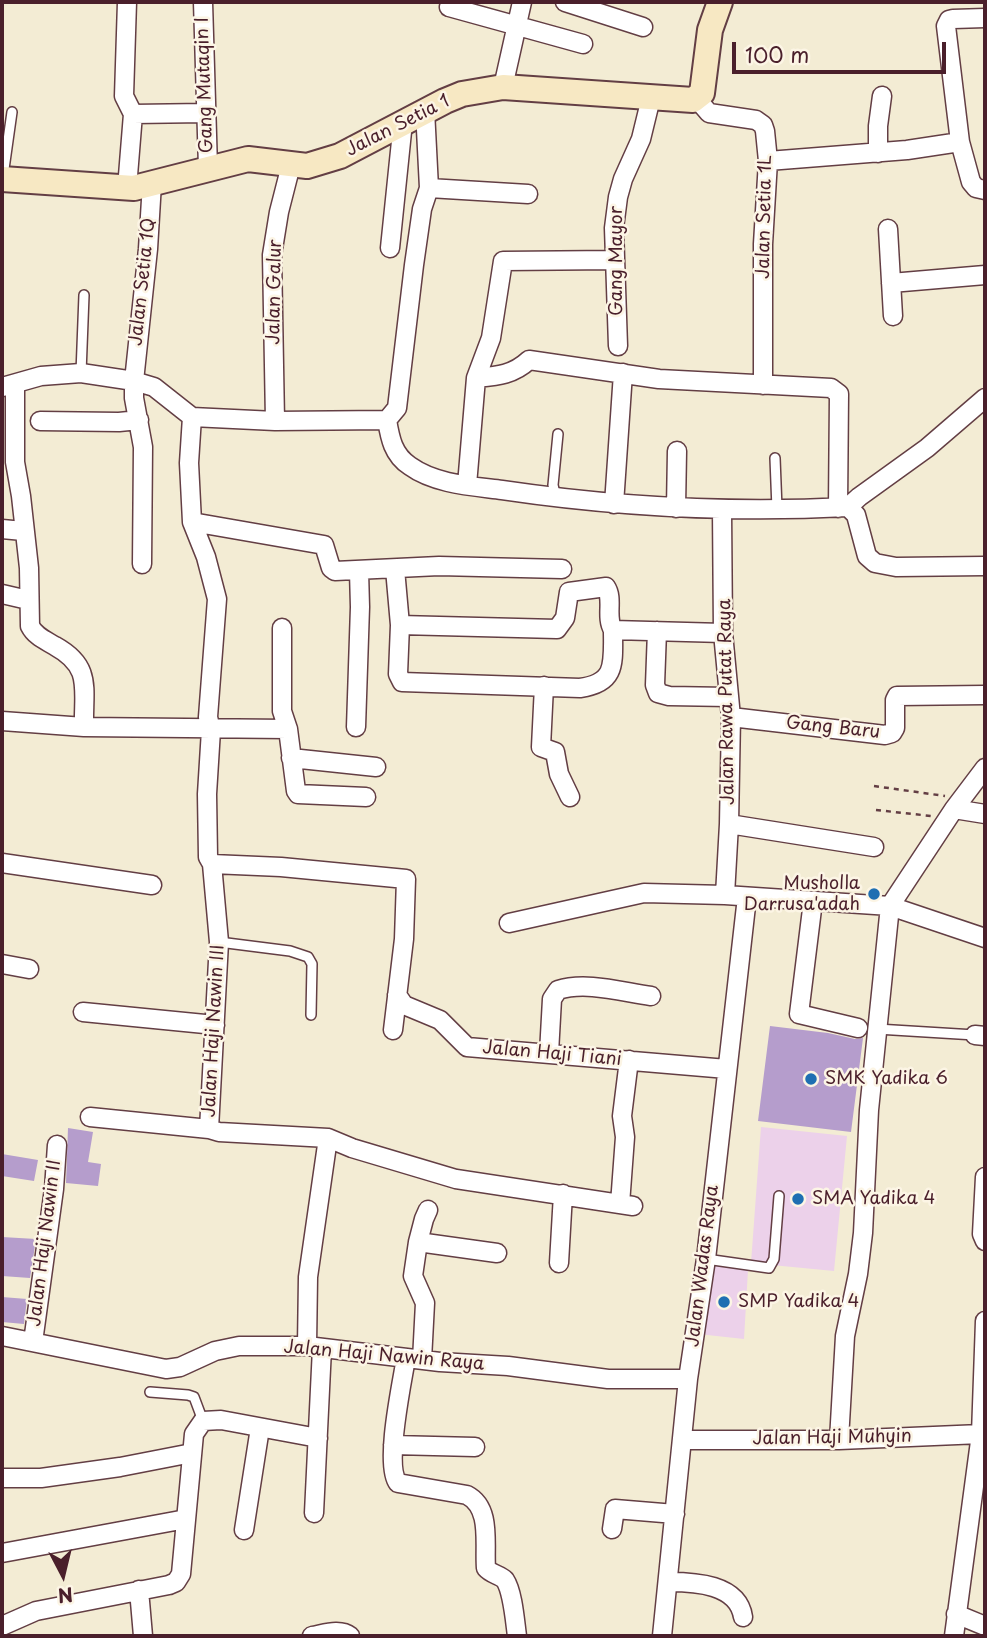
<!DOCTYPE html>
<html>
<head>
<meta charset="utf-8">
<style>
	body { margin:0 }
	#map { position:relative; width:987px; height:1638px; overflow:hidden; background:#f3ecd4; font-family:"Playpen Sans",sans-serif }
	canvas { display:block }
	.frame { position:absolute; inset:0; border:4px solid #4a1f2b; pointer-events:none }
	.north { position:absolute; left:28px; top:1540px; width:70px; height:70px; -webkit-text-stroke:5px #fcf5e5; paint-order:stroke; rotate:173deg; font-size:19px; font-weight:700; line-height:28px; text-align:center; color:#4a1f2b }
	.north::after { content:''; display:block; margin:auto; width:24px; height:32px; background:#4a1f2b; clip-path:polygon(50% 0,100% 100%,50% 72%,0 100%) }
	.scale { position:absolute; left:732px; top:42px; width:214px; height:32px; box-sizing:border-box; border:4px solid #4a1f2b; border-top:0; padding-left:9px; font-size:21px; line-height:24px; white-space:nowrap; color:#4a1f2b; -webkit-text-stroke:5px #fcf5e5; paint-order:stroke }
</style>
</head>
<body>
<div id="map">
<canvas width="987" height="1638"></canvas>
<div class="frame"></div>
<div class="north">N</div>
<div class="scale">100 m</div>
</div>
<script>
const g = document.querySelector('canvas').getContext('2d');
g.lineJoin = 'round';
function fillPath(path, color) {
  g.fillStyle = color;
  g.fill(path, 'evenodd');
}
function strokePath(path, color, width, dash) {
  g.strokeStyle = color;
  g.lineWidth = width;
  g.lineCap = dash ? 'butt' : 'round';
  g.setLineDash(dash || []);
  g.stroke(path);
}
function write(font, color, halo, rows, align = 'center') {
  g.font = font + ' "Playpen Sans",sans-serif';
  g.lineWidth = 5;
  g.setLineDash([]);
  g.textBaseline = 'middle';
  g.strokeStyle = halo;
  g.fillStyle = color;
  for (const [text, x, y, turn = 0] of rows) {
    g.save();
    g.translate(x, y);
    g.rotate((+turn || 0) * Math.PI / 180);
    g.textAlign = isNaN(turn) ? turn : align;
    if (halo) g.strokeText(text, 0, 0);
    g.fillText(text, 0, 0);
    g.restore();
  }
}
fillPath(new Path2D(`
	M 761,1127 L 847,1136 L 834,1271 L 751,1263 Z
	M 706,1264 L 748,1270 L 744,1339 L 698,1334 Z`), '#ecd1ea');
fillPath(new Path2D(`
	M 770,1026 L 828,1033 L 855,1039 L 863,1038 L 851,1132 L 758,1121 Z
	M 68,1128 L 93,1132 L 88,1162 L 101,1164 L 98,1186 L 66,1183 Z
	M 2,1154 L 38,1160 L 34,1181 L 2,1176 Z
	M 2,1237 L 36,1239 L 30,1278 L 2,1276 Z
	M 2,1297 L 27,1299 L 24,1324 L 2,1322 Z`), '#b59dcc');
const lane = new Path2D(`
	M 3,176 L 12,112
	M 81,373 L 84,295
	M 775,458 L 777,509
	M 556,498 L 553,485 L 558,434
	M 219,942 L 290,951 L 308,957 L 312,964 L 311,1015
	M 877,1029 L 975,1035
	M 706,1259 L 769,1268 L 774,1259 L 779,1196
	M 150,1392 L 188,1395 L 194,1397 L 203,1421`);
const street = new Path2D(`
	M 127,2 L 124,96 L 133,114 L 127,188
	M 203,2 L 208,168
	M 451,2 L 449,7 L 583,44
	M 565,2 L 643,27
	M 985,18 L 953,19 L 949,20 L 946,26 L 960,142 L 971,182 L 976,188 L 985,190
	M 503,87 L 522,2
	M 697,99 L 709,113 L 756,120 L 763,125 L 765,131 L 768,161 L 763,244 L 763,385
	M 425,110 L 429,188 L 422,209 L 414,265 L 397,408 L 387,420 C 390,438 393,455 410,466 C 435,484 471,486 502,490 C 617,507 732,513 848,507 L 859,497 L 927,448 L 985,398
	M 133,114 L 205,113
	M 878,153 L 878,126 L 882,96
	M 768,161 L 907,150 L 960,142
	M 429,188 L 528,194
	M 888,229 L 893,316
	M 390,248 L 403,122
	M 891,283 L 985,275
	M 618,346 L 614,228 L 618,197 L 623,179 L 641,139 L 651,98
	M 476,378 C 497,376 513,375 529,360 L 659,379 L 831,388 L 839,394 L 838,508
	M 15,384 L 15,462 L 21,496 L 29,568 L 30,626 C 35,636 45,640 55,646 C 93,667 83,689 84,727
	M 2,387 L 41,376 L 81,373 L 134,381 L 154,387 L 192,417
	M 192,417 L 189,463 L 192,522 L 206,557 L 217,599 L 208,717 L 211,730 L 207,794 L 208,857 L 212,864 L 219,942 L 209,1129
	M 192,417 L 275,421 L 387,420
	M 40,421 L 119,422 L 139,420
	M 275,421 L 272,255 L 279,212 L 291,165
	M 467,485 L 476,378 L 491,338 L 503,261 L 615,260
	M 614,504 L 623,373
	M 848,507 L 856,515 L 867,556 L 875,563 L 896,567 L 985,566
	M 676,508 L 677,451
	M 722,510 L 723,633 L 731,717 L 729,824 L 725,895
	M 192,522 L 324,545 L 331,568 L 335,571 L 439,566 L 562,569
	M 2,529 L 23,531
	M 142,564 L 143,447 L 134,398 L 134,381 L 148,249 L 152,183
	M 395,569 L 400,625 L 557,629 L 565,618 L 569,592 L 606,587 C 614,599 605,617 613,630
	M 2,594 L 28,600
	M 400,625 L 398,674 L 402,682 L 580,688 C 617,683 613,663 613,630 L 723,633
	M 282,628 L 282,711 L 288,729 L 296,791 L 298,794 L 366,797
	M 657,631 L 655,685 L 658,693 L 669,696 L 729,697
	M 544,686 L 541,747 L 555,752 L 559,774 L 570,797
	M 731,717 L 885,735 L 892,733 L 895,728 L 895,700 L 897,696 L 985,695
	M 2,721 L 84,727 L 288,729
	M 356,727 L 360,607 L 359,571
	M 291,758 L 376,767
	M 954,809 L 985,814
	M 729,824 L 874,847
	M 2,863 L 152,885
	M 212,864 L 281,867 L 406,879 L 404,939 L 393,1030
	M 813,901 L 799,1014 L 858,1028
	M 509,923 L 644,893 L 725,895 L 890,906 L 985,938
	M 2,964 L 29,969
	M 397,995 L 404,1005 L 440,1020 L 467,1047 L 727,1069
	M 83,1012 L 215,1025
	M 975,1035 L 985,1036
	M 549,1053 L 552,999 L 558,990 C 586,981 622,992 651,996
	M 90,1117 L 209,1129 L 219,1132 L 328,1138 L 352,1148 L 456,1179 L 633,1206
	M 985,1177 L 982,1234 L 985,1241
	M 620,1204 L 625,1137 L 622,1116 L 629,1060
	M 418,1242 L 497,1253
	M 559,1263 L 563,1194
	M 2,1336 L 166,1369 L 180,1367 L 215,1351 L 239,1346 L 307,1346 L 440,1362 L 508,1366 L 608,1379 L 688,1379
	M 33,1342 L 54,1189 L 57,1145
	M 307,1346 L 308,1277 L 328,1138
	M 406,1358 C 402,1383 384,1465 398,1483 L 467,1495 C 492,1508 484,1544 486,1568 C 491,1574 500,1575 505,1580 C 513,1592 515,1622 517,1636
	M 422,1360 L 425,1303 L 413,1276 L 418,1242 L 424,1219 L 428,1210
	M 682,1440 L 839,1440 L 981,1434
	M 839,1440 L 845,1336 L 858,1274 L 863,1233 L 869,1110 L 890,906 L 954,809 L 985,768
	M 393,1445 L 475,1447
	M 2,1478 L 41,1478 L 120,1467 L 192,1453
	M 314,1513 L 322,1348
	M 612,1529 L 615,1509 L 675,1514
	M 244,1530 L 260,1428
	M 2,1553 L 186,1519
	M 669,1582 C 695,1582 738,1584 743,1617
	M 139,1590 L 143,1636
	M 956,1614 L 985,1626
	M 2,1626 L 36,1611 L 169,1585 L 176,1582 L 181,1574 L 194,1434 L 203,1421 L 221,1420 L 318,1438
	M 312,1636 C 324,1634 340,1628 350,1636
	M 662,1636 L 688,1379 L 706,1259 L 747,897
	M 954,1636 L 981,1434 L 985,1321`);
const secondary = new Path2D(`
	M 2,179 L 134,188 L 248,159 L 307,166 L 340,156 L 445,101 L 462,94 L 503,87 L 693,100 L 702,93 L 710,30 L 720,2`);
strokePath(lane, '#633e44', 12);
strokePath(street, '#633e44', 21);
strokePath(secondary, '#633e44', 28);
strokePath(new Path2D(`
	M 874,786 L 945,796
	M 876,810 L 931,816`), '#633e44', 2.5, [5, 5]);
strokePath(lane, '#fff', 9);
strokePath(street, '#fff', 18);
strokePath(secondary, '#f7e8c3', 24);
for (const [x, y, r, color] of [
	[874,894,7,"#1f6fb2"],
	[811,1079,7,"#1f6fb2"],
	[798,1199,7,"#1f6fb2"],
	[724,1302,7,"#1f6fb2"]
]) {
  const dot = new Path2D();
  dot.arc(x, y, r, 0, 2 * Math.PI);
  g.fillStyle = color;
  g.fill(dot);
  strokePath(dot, '#fcf5e5', 2.5);
}
write('18px', '#4a1f2b', '#fcf5e5', [
	["Gang Mutaqin I",205,85,-92],
	["Jalan Setia 1",398,126,-27],
	["Jalan Setia 1L",765,217,-89],
	["Gang Mayor",617,261,-90],
	["Jalan Setia 1Q",143,282,-84],
	["Jalan Galur",275,292,-89],
	["Jalan Rawa Putat Raya",727,702,-91],
	["Gang Baru",833,728,6],
	["Jalan Haji Nawin III",214,1031,-87],
	["Jalan Haji Tiani",552,1054,5],
	["Jalan Haji Nawin II",45,1243,-83],
	["Jalan Wadas Raya",703,1266,-83],
	["Jalan Haji Nawin Raya",384,1356,5],
	["Jalan Haji Muhyin",832,1438,-1]
]);
write('18px', '#4a1f2b', '#fcf5e5', [
	["Musholla",860,884,"right"],
	["Darrusa'adah",860,905,"right"],
	["SMK Yadika 6",825,1079],
	["SMA Yadika 4",812,1199],
	["SMP Yadika 4",738,1302]
], 'left');
</script>
</body>
</html>
